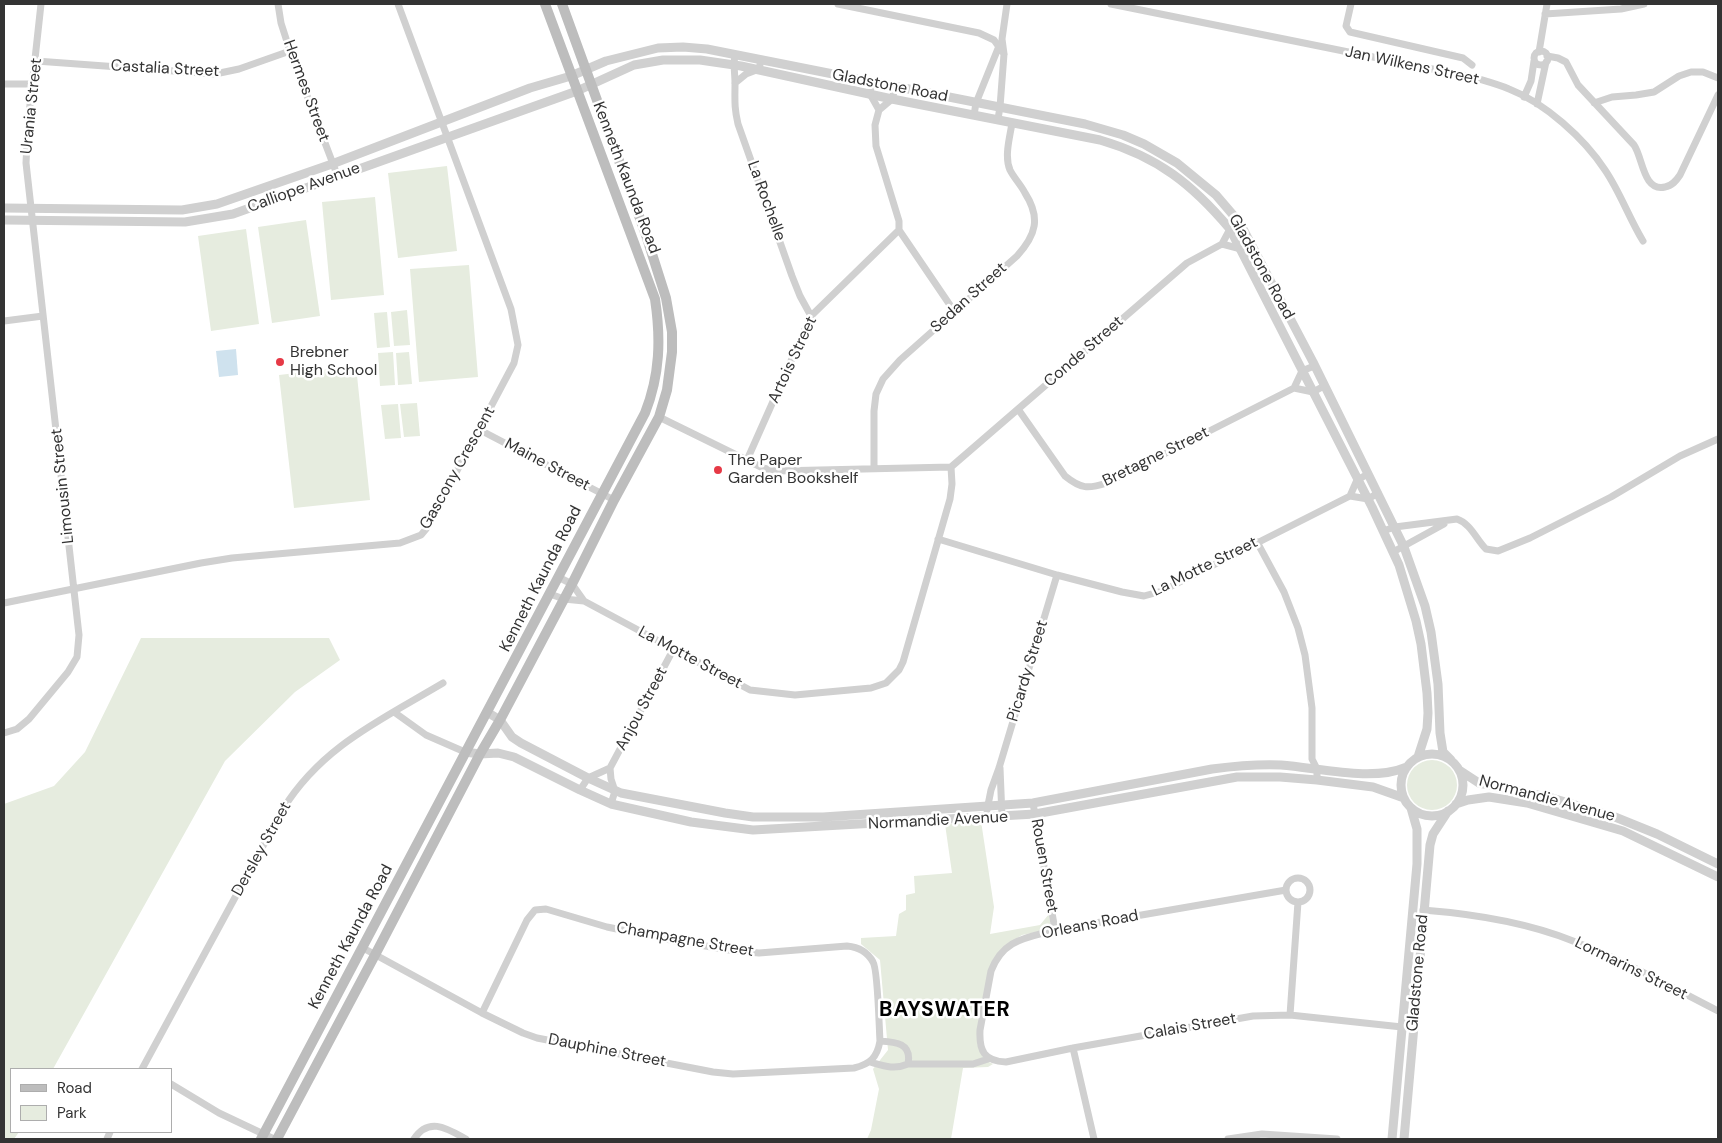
<!DOCTYPE html>
<html>
<head>
<meta charset="utf-8">
<style>
	body { margin:0 }
	#map { position:relative; width:1722px; height:1143px; overflow:hidden; background:#fff; font-family:"DM Sans",sans-serif }
	canvas { display:block }
	.frame { position:absolute; inset:0; border:5px solid #333; pointer-events:none }
	.legend { position:absolute; left:10px; top:1068px; width:162px; height:65px; box-sizing:border-box; background:#fff; border:1px solid #adadad; margin:0; padding:6px 9px; list-style:none; font-size:15px; color:#333 }
	.legend li { display:flex; align-items:center; gap:10px; height:25px }
	.legend b { width:25px; border:1px solid #adadad }
</style>
</head>
<body>
<div id="map">
<canvas width="1722" height="1143"></canvas>
<div class="frame"></div>
<ul class="legend">
<li><b style="height:6px;background:#bdbdbd"></b>Road</li>
<li><b style="height:14px;background:#e6ecdf"></b>Park</li>
</ul>
</div>
<script>
const g = document.querySelector('canvas').getContext('2d');
g.lineJoin = 'round';
function fillPath(path, color) {
  g.fillStyle = color;
  g.fill(path, 'evenodd');
}
function strokePath(path, color, width, dash) {
  g.strokeStyle = color;
  g.lineWidth = width;
  g.lineCap = dash ? 'butt' : 'round';
  g.setLineDash(dash || []);
  g.stroke(path);
}
function write(font, color, halo, rows, align = 'center') {
  g.font = font + ' "DM Sans",sans-serif';
  g.lineWidth = 5;
  g.setLineDash([]);
  g.textBaseline = 'middle';
  g.strokeStyle = halo;
  g.fillStyle = color;
  for (const [text, x, y, turn = 0] of rows) {
    g.save();
    g.translate(x, y);
    g.rotate((+turn || 0) * Math.PI / 180);
    g.textAlign = isNaN(turn) ? turn : align;
    if (halo) g.strokeText(text, 0, 0);
    g.fillText(text, 0, 0);
    g.restore();
  }
}
fillPath(new Path2D(`
	M 447,166 L 457,251 L 398,258 L 388,173 Z
	M 375,197 L 384,295 L 331,300 L 322,202 Z
	M 306,220 L 320,316 L 272,323 L 258,227 Z
	M 246,229 L 259,324 L 211,331 L 198,236 Z
	M 469,265 L 478,377 L 419,382 L 410,269 Z
	M 407,310 L 410,345 L 394,346 L 391,312 Z
	M 387,312 L 390,347 L 377,348 L 374,313 Z
	M 393,352 L 395,385 L 380,386 L 378,353 Z
	M 409,352 L 412,384 L 398,385 L 396,353 Z
	M 356,366 L 370,500 L 294,508 L 279,375 Z
	M 417,403 L 420,436 L 404,437 L 400,404 Z
	M 398,404 L 401,438 L 385,439 L 381,405 Z
	M 141,638 L 329,638 L 340,660 L 295,692 L 225,761 L 53,1069 L 11,1069 L 11,1132 L 19,1132 L 14,1139 L 4,1139 L 4,804 L 54,786 L 85,752 Z
	M1407 785a25 25 0 1 1 50 0a25 25 0 1 1-50 0Z
	M 981,821 L 994,907 L 990,934 L 1040,925 L 1049,914 L 1051,929 L 1022,935 L 1009,943 L 996,959 L 979,1036 L 987,1061 L 993,1064 L 988,1067 L 963,1068 L 951,1139 L 867,1139 L 871,1130 L 879,1089 L 873,1069 L 888,1050 L 880,960 L 861,944 L 861,938 L 896,936 L 899,914 L 906,910 L 906,895 L 915,893 L 914,876 L 952,873 L 945,824 Z`), '#e6ecdf');
fillPath(new Path2D(`
	M 236,349 L 238,375 L 219,377 L 216,351 Z`), '#cfe2ee');
strokePath(new Path2D(`
	M 278,4 L 281,23 L 290,51 L 338,177
	M 838,4 L 979,33 L 994,40 L 1004,54
	M 1111,4 L 1472,77 C 1485,81 1497,84 1509,89 C 1545,103 1584,138 1605,170 C 1620,192 1629,218 1643,241
	M 1351,4 L 1346,26 L 1350,32 L 1463,58 L 1472,65
	M 1545,14 L 1621,9 L 1644,4
	M1534 58a7 7 0 1 1 14 0a7 7 0 1 1-14 0Z
	M 1539,52 L 1547,4
	M 735,55 C 733,65 735,73 735,83 C 735,100 734,107 738,124 L 792,276 L 800,296 L 811,316
	M 1547,56 L 1558,58 L 1566,62 L 1578,85 L 1634,145 C 1643,158 1643,192 1665,187 C 1672,186 1676,181 1680,175 L 1718,95
	M 36,61 L 215,74 L 239,69 L 290,51
	M 872,82 L 870,94 L 879,110
	M 735,83 L 746,74 L 759,69 L 761,60
	M 4,84 L 33,84
	M 895,88 L 892,99 L 879,110 L 875,125 L 876,146 L 899,221 L 899,230 L 954,311
	M 1524,97 L 1531,81 L 1534,61
	M 1594,103 L 1612,97 L 1636,95 L 1654,92 L 1679,76 L 1691,72 L 1703,72 L 1718,78
	M 1537,104 L 1546,62
	M 974,115 L 976,103 L 999,46
	M 998,119 L 1000,107 L 1004,54 L 1002,39 L 1007,4
	M 1222,244 L 1230,229 L 1240,223
	M 4,321 L 43,316
	M 1294,388 L 1313,392 L 1324,386
	M 1018,409 L 1065,476 C 1081,489 1088,489 1107,483 L 1294,388 L 1302,371 L 1314,366
	M 659,417 L 763,468 L 776,471 L 951,467
	M 480,430 L 614,500
	M 747,460 L 811,316 L 899,230
	M 951,467 L 1187,263 L 1222,244 L 1241,249 L 1251,244
	M 874,468 L 874,411 L 876,394 L 883,379 L 900,360 L 1017,256 C 1036,235 1041,218 1025,193 C 1021,185 1014,178 1010,170 C 1004,156 1010,137 1012,123
	M 1350,496 L 1357,480 L 1368,474
	M 1383,531 L 1395,527 L 1457,519 C 1471,524 1476,539 1486,549 L 1498,551 L 1530,538 L 1611,497 L 1680,456 L 1718,439
	M 938,539 L 1057,575 L 1122,592 L 1144,596 L 1162,591 L 1350,496 L 1368,499 L 1378,493
	M 1257,542 L 1284,592 L 1298,628 L 1305,655 L 1312,708 L 1312,759 L 1317,769 L 1317,780
	M 1393,552 L 1444,524
	M 558,577 L 572,584 L 584,601 L 750,690 L 795,695 L 871,688 L 886,683 L 899,670 L 903,662 L 950,499 L 952,484 L 951,467
	M 550,594 L 564,599 L 584,601
	M 4,603 L 201,563 L 232,558 L 400,543 L 421,535 L 426,529 L 514,363 L 518,345 L 511,309 L 398,4
	M 394,712 L 426,735 L 465,752
	M 4,733 L 17,729 L 29,719 L 68,672 L 77,657 L 79,635 L 26,163 L 28,123 L 41,4
	M 1000,768 L 1002,817
	M 580,790 L 588,778 L 610,768
	M 1033,803 L 1055,930
	M 611,804 L 615,791 L 611,779 L 610,768 L 673,650
	M 987,810 L 991,790 L 999,768 L 1057,575
	M1286 890a12 12 0 1 1 24 0a12 12 0 1 1-24 0Z
	M 1286,890 L 1055,930 C 1026,938 1003,939 991,971 L 980,1030 C 979,1051 984,1061 1006,1062 L 1073,1048 L 1253,1016 L 1290,1015 L 1402,1027
	M 1423,910 C 1474,914 1526,922 1573,941 C 1623,960 1671,987 1718,1011
	M 363,948 L 482,1013 L 523,1033 L 537,1038 L 713,1072 L 733,1074 L 854,1068 C 870,1064 877,1058 880,1041 C 879,1027 878,970 873,962 C 867,951 858,947 847,946 L 759,953 L 729,950 L 676,941 L 607,927 L 546,909 L 535,910 L 527,920 L 482,1013
	M 1290,1015 L 1298,902
	M 880,1041 C 896,1042 912,1043 908,1064
	M 1073,1048 L 1094,1139
	M 870,1062 C 884,1066 894,1070 908,1064 L 973,1064 L 988,1059
	M 142,1069 L 283,809 C 322,746 381,720 443,683
	M 171,1084 L 219,1113 L 274,1139
	M 107,1139 L 110,1132
	M 414,1139 C 429,1116 448,1129 466,1139
	M 1228,1139 L 1262,1134 L 1337,1139`), '#d0d0d0', 7);
strokePath(new Path2D(`
	M 4,208 L 182,210 L 217,204 L 332,164 L 530,88 L 571,76 L 606,61 L 658,48 L 683,47 L 707,49 L 1085,124 L 1123,135 L 1144,144 L 1177,163 L 1216,195 L 1240,223 L 1313,362 L 1404,547 L 1425,606 L 1431,632 L 1438,684 L 1440,733 L 1443,752 L 1451,760
	M 4,220 L 185,222 L 233,214 L 577,91 L 634,65 L 663,60 L 700,60 L 741,66 L 892,99 L 1100,140 C 1158,157 1192,184 1230,229 L 1372,507 L 1399,565 L 1416,621 L 1421,644 L 1427,693 L 1428,713 L 1427,729 L 1418,757
	M 487,712 L 500,720 L 512,737 L 521,743 L 588,778 L 621,793 L 725,813 L 753,817 L 823,817 L 1033,803 L 1212,769 C 1235,766 1258,764 1281,765 C 1320,768 1372,782 1407,767
	M 465,752 L 480,754 L 498,753 L 514,757 L 580,790 L 611,804 L 691,822 L 753,830 L 1035,814 L 1237,777 L 1280,777 L 1317,780 L 1373,787 L 1404,798
	M1401 785a31 31 0 1 1 62 0a31 31 0 1 1-62 0Z
	M 1459,770 L 1479,783 L 1552,798 L 1615,817 L 1657,834 L 1718,864
	M 1456,804 L 1468,800 L 1489,797 L 1527,803 L 1623,831 L 1718,877
	M 1392,1139 L 1417,864 L 1417,829 L 1411,808
	M 1404,1139 L 1430,845 L 1433,834 L 1448,811`), '#d0d0d0', 9);
strokePath(new Path2D(`
	M 261,1139 L 645,413 C 660,375 661,339 655,299 L 545,4
	M 277,1139 L 375,955 L 480,754 L 500,720 L 572,584 L 614,500 L 659,417 L 667,390 L 672,352 L 672,332 L 666,298 L 646,235 L 562,4`), '#bdbdbd', 10);
for (const [x, y, r, color] of [
	[280,362,5,"#e63946"],
	[718,470,5,"#e63946"]
]) {
  const dot = new Path2D();
  dot.arc(x, y, r, 0, 2 * Math.PI);
  g.fillStyle = color;
  g.fill(dot);
  strokePath(dot, '#fff', 2);
}
write('16px', '#333', '#fff', [
	["Jan Wilkens Street",1412,66,12],
	["Castalia Street",165,69,3],
	["Gladstone Road",890,86,11],
	["Hermes Street",306,91,70],
	["Urania Street",32,106,-84],
	["Kenneth Kaunda Road",626,178,69],
	["Calliope Avenue",304,188,-20],
	["La Rochelle",766,201,70],
	["Gladstone Road",1261,267,61],
	["Sedan Street",969,298,-42],
	["Conde Street",1084,352,-41],
	["Artois Street",793,360,-65],
	["Bretagne Street",1156,457,-26],
	["Maine Street",547,465,28],
	["Gascony Crescent",458,468,-61],
	["Limousin Street",63,486,-96],
	["La Motte Street",1205,567,-26],
	["Kenneth Kaunda Road",541,579,-63],
	["La Motte Street",690,658,28],
	["Picardy Street",1028,671,-73],
	["Anjou Street",642,709,-62],
	["Normandie Avenue",1547,799,15],
	["Normandie Avenue",938,821,-3],
	["Dersley Street",262,849,-61],
	["Rouen Street",1044,866,80],
	["Orleans Road",1090,925,-11],
	["Kenneth Kaunda Road",351,937,-62],
	["Champagne Street",685,940,10],
	["Lormarins Street",1631,969,26],
	["Gladstone Road",1418,973,-85],
	["Calais Street",1190,1027,-10],
	["Dauphine Street",607,1051,11]
]);
write('16px', '#333', '#fff', [
	["Brebner",290,353],
	["High School",290,371],
	["The Paper",728,461],
	["Garden Bookshelf",728,479]
], 'left');
g.letterSpacing = '1px';
write('bold 21px', '#000', '#fff', [
	["BAYSWATER",945,1010]
]);
g.letterSpacing = '0px';
</script>
</body>
</html>
